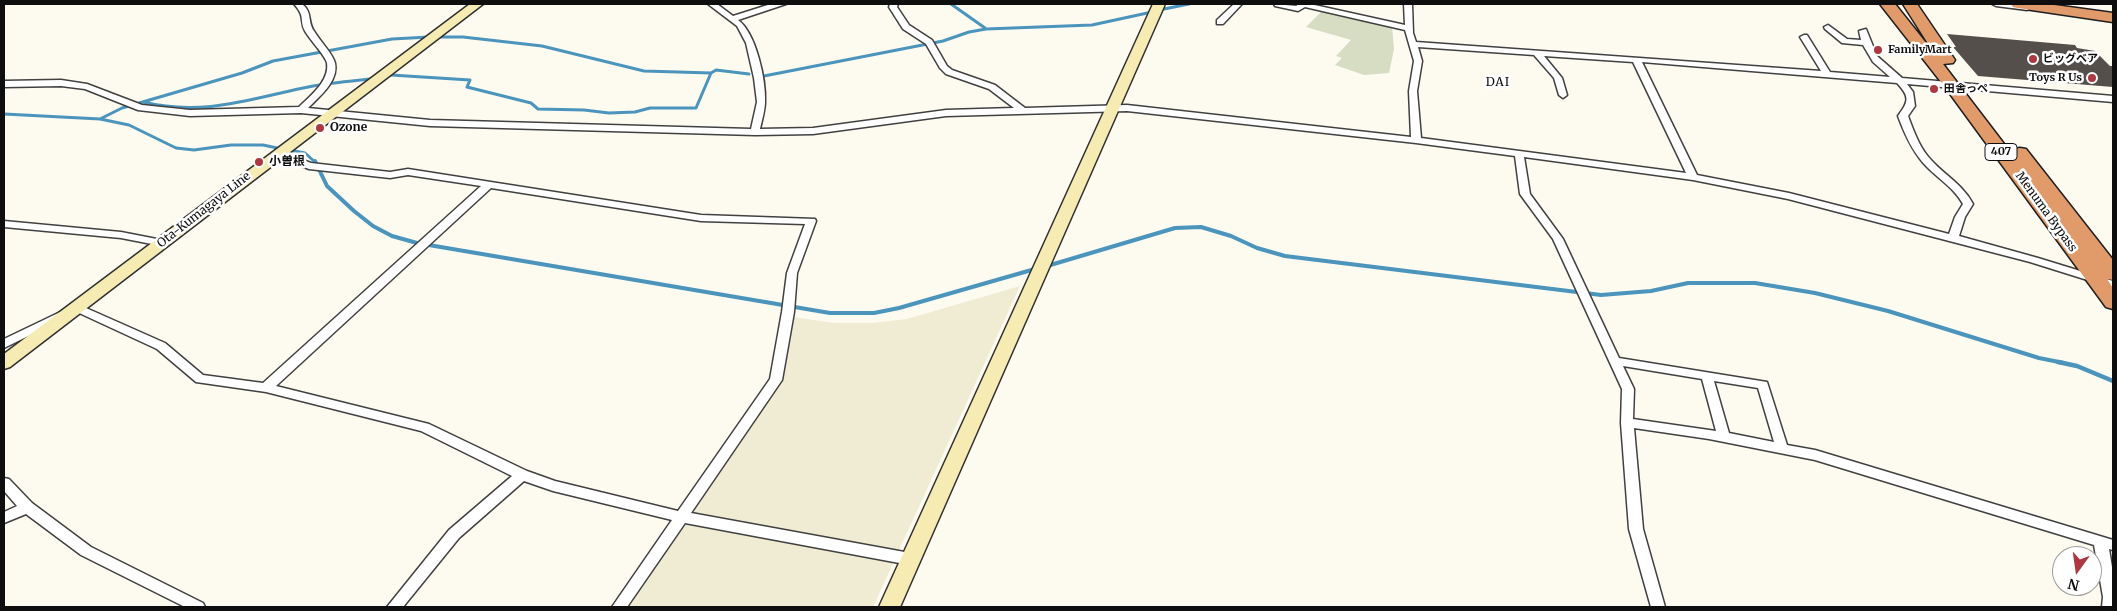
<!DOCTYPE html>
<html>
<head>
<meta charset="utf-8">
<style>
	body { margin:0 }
	#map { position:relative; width:2117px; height:611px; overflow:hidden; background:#fdfaf0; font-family:Merriweather,serif }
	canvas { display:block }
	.frame { position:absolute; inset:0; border:5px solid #0e0e0e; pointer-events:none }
	.north { position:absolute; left:2052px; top:546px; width:50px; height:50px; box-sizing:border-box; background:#fff; border:1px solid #9f9f9f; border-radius:50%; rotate:194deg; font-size:14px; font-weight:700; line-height:20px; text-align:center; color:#0e0e0e }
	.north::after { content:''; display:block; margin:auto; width:18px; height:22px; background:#ac3842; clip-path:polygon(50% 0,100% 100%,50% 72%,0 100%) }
</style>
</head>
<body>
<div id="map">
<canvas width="2117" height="611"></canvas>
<div class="frame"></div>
<div class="north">N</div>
</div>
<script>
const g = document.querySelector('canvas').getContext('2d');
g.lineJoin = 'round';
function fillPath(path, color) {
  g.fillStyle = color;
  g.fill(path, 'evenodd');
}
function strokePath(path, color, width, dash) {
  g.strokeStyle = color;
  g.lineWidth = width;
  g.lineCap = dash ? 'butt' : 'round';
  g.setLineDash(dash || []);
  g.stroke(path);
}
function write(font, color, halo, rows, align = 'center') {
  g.font = font + ' Merriweather,"Noto Sans JP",serif';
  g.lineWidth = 5;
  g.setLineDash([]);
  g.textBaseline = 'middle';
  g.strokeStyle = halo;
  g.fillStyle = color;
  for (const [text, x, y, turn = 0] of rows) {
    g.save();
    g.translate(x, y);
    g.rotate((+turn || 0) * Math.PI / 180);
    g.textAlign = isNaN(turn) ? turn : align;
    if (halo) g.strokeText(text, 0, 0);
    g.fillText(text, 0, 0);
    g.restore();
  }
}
fillPath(new Path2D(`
	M 1020,286 L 873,607 L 626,607 L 776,377 L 793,317 L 834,323 L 872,323 L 907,319 Z`), '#f0ecd3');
fillPath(new Path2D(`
	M 1323,10 L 1392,27 L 1394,49 L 1389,73 L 1364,75 L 1335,65 L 1342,58 L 1336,56 L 1351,40 L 1306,27 Z`), '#d6ddc3');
strokePath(new Path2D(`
	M 761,4 L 765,4
	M 951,4 L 985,28
	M 1159,10 L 1189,4
	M 440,37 L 463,37 L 542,46 L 644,71 L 711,73
	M 391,75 L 470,80 L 467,87 L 531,103 L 538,109 L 584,110 L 609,113 L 635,112 L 650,108 L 696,108 L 711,73 L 716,70 L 749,74
	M 764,76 L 943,41 L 969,32 L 986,29 L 1092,25 L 1152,12
	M 143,102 C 205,117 252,98 313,86 C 332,83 351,81 370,79
	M 4,114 L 100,119 L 129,125 L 176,148 L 194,150 L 231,145 L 263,145 L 282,149
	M 100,119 L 122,108 L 242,73 L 273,61 L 392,39 L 429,37
	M 289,150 L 305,153 L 316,163`), '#4b94bc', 3);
strokePath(new Path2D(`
	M 315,161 L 327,186 L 354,211 L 373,226 L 392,236 L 417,243 L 830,313 L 874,313 L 899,308 L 1035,269
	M 1047,266 L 1175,228 L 1201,227 L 1231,236 L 1257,248 L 1285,256 L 1601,295 L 1651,291 L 1688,283 L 1755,283 L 1815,293 L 1888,311 L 2039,358 L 2064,363`), '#4b94bc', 4);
strokePath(new Path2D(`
	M 2058,362 L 2077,366 L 2113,381`), '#4b94bc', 4.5);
fillPath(new Path2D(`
	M 1947,34 L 2075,45 L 2077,48 L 2095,51 L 2110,66 L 2113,66 L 2113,87 L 1978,76 L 1953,47 L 1956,47 Z`), '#554f4b');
const street = new Path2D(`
	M 294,4 L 302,4 C 313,13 307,21 314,31 C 319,40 333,54 335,63 C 339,81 319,97 308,108 L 430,120 L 751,129 L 757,102 L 754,78 L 746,43 L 737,26 L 708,4 L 717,4 L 733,16 L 771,4 L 786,4 L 738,20 C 756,33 766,80 765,102 C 765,110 762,120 760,129 L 813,128 L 946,110 L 1014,108 L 989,89 L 946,74 L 940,68 L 926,44 L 903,29 L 889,7 L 890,4 L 898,4 L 897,7 L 909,25 L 932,40 L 947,66 L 952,70 L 995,85 L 1025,108 L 1127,105 L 1411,137 L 1409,91 L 1414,61 L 1405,30 L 1305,7 L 1298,11 L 1275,6 L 1274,4 L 1297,6 L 1296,4 L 1310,4 L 1405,25 L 1404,4 L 1412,4 L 1413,33 L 1416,42 L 1821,71 L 1800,37 L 1804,35 L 1807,35 L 1830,72 L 1890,77 L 1873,62 L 1863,45 L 1842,43 L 1825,29 L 1824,27 L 1828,25 L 1847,39 L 1861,40 L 1859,31 L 1866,29 L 1877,56 L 1902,78 L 2113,96 L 2113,102 L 1907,84 L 1913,92 L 1915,106 L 1908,116 C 1914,132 1920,149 1932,161 C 1946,176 1963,185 1973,204 L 1965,217 L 1959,236 L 2038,258 L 2113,281 L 2113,288 L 2030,262 L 1788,199 L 1693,180 L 1524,157 L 1530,194 L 1563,239 L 1619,358 L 1767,382 L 1787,445 L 1815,450 L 2113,540 L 2113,550 L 2109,549 L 2113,573 L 2113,607 L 2102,607 L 2103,597 L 2094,545 L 1815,460 L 1709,439 L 1634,428 L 1643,529 L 1665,607 L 1651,607 L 1629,529 L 1621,423 L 1622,389 L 1553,239 L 1520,194 L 1515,156 L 1416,143 L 1127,111 L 946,116 L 813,134 L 755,135 L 430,126 L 301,113 L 190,116 L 138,110 L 85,89 L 61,86 L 4,87 L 4,81 L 61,80 L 87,84 L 142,105 L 190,110 L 299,107 C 309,97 330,81 327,63 C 325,55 310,40 305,31 C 299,20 306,17 294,4 ZM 1418,47 L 1534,55 L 1554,78 L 1559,95 L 1563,98 L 1567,95 L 1562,78 L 1544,56 L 1633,62 L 1686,173 L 1421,138 L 1417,91 L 1422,61 ZM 1642,62 L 1897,83 C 1910,97 1909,101 1898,116 C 1905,135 1913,153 1927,167 C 1940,180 1954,188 1963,204 L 1955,217 L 1949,234 L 1789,193 L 1697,175 ZM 1623,366 L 1702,379 L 1716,431 L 1633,419 L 1634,389 ZM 1714,381 L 1758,388 L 1774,442 L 1729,433 Z
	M 1234,4 L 1242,4 L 1223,24 L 1217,24 L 1217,20 Z
	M 1992,4 C 2004,3 2021,2 2031,8 L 2027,10 L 1996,6 Z
	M 278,151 L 311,163 L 390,172 L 408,169 L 701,215 L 815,219 L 816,221 L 797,273 L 794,312 L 782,380 L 691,513 L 910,553 L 915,555 L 917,559 L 915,563 L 910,565 L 685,523 L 627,607 L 612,607 L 672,520 L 553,491 L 524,481 L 459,538 L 403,607 L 387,607 L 449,530 L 512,476 L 421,431 L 266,392 L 196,382 L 157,349 L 77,312 L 4,348 L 4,339 L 77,304 L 165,343 L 203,375 L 263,383 L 481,186 L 408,175 L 390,178 L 309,169 L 275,156 L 273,154 ZM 491,188 L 701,221 L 805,224 L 787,273 L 782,312 L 770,379 L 678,511 L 555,481 L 527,471 L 429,424 L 276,386 Z
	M 4,221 L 121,232 L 162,240 L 167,243 L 162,246 L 121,238 L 4,227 Z
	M 4,478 L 9,479 L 32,503 L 91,547 L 203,603 L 205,607 L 185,607 L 81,555 L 26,514 L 4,523 L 4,512 L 17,506 L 4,491 Z`);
const secondary = new Path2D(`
	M 470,4 L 483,4 L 10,367 L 4,369 L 4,354 Z
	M 1153,4 L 1165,4 L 900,607 L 879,607 Z`);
const highway = new Path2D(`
	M 1880,4 L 1895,4 L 1934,53 L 1903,4 L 1917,4 L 1955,60 L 1953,63 L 1943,64 L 2011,153 L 2014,149 L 2020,148 L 2026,149 L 2113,260 L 2113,280 L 2107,279 L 2113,288 L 2113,309 L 2106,307 L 1945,87 Z
	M 2011,4 L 2047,4 L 2113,13 L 2113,22 L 2018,8 L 2013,7 Z`);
strokePath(street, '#414141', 3);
strokePath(secondary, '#303030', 3);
strokePath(highway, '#1f1f1f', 3);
fillPath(street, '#fff');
fillPath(secondary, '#f5ebb3');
fillPath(highway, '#e19b6a');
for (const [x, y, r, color] of [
	[1878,50,5,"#ac3842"],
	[2033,59,5,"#ac3842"],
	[2092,78,5,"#ac3842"],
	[1934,89,5,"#ac3842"],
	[320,128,5,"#ac3842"],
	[259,162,5,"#ac3842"]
]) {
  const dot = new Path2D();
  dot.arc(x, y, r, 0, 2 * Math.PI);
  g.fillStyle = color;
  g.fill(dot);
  strokePath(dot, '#fff', 2);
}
write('bold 11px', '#0e0e0e', '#fff', [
	["FamilyMart",1888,50],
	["ビッグベア",2043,59],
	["Toys R Us",2082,78,"right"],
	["田舎っぺ",1944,89]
], 'left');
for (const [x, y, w] of [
	[2001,152,32]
]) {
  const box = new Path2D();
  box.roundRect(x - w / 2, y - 8.5, w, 17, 4);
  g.fillStyle = '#fff';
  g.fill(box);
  strokePath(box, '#0e0e0e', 1);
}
write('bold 11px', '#0e0e0e', null, [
	["407",2001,152]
]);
g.letterSpacing = '1px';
write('12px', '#0e0e0e', '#fff', [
	["DAI",1498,83]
]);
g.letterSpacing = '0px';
write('bold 12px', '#0e0e0e', '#fff', [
	["Ozone",330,128],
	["小曽根",269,162]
], 'left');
write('12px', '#0e0e0e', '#fff', [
	["Ota-Kumagaya Line",204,210,-38],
	["Menuma Bypass",2046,212,54]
]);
</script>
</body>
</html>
